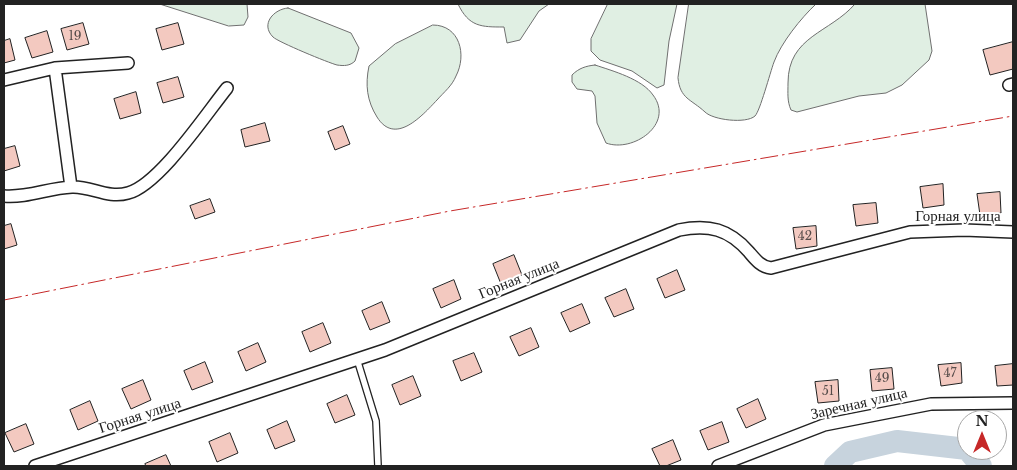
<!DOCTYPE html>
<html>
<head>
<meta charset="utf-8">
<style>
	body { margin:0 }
	#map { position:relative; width:1017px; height:470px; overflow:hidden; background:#fff; font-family:"Libre Baskerville",serif }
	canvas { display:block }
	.frame { position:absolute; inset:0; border:5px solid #222; pointer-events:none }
	.north { position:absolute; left:957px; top:410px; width:50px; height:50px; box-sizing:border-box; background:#fff; border:1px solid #a7a7a7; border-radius:50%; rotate:0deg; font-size:14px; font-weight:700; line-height:20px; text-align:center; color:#222 }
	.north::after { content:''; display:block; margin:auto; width:18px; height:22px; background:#c62828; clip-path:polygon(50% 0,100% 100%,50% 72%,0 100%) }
</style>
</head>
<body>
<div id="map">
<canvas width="1017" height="470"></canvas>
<div class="frame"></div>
<div class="north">N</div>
</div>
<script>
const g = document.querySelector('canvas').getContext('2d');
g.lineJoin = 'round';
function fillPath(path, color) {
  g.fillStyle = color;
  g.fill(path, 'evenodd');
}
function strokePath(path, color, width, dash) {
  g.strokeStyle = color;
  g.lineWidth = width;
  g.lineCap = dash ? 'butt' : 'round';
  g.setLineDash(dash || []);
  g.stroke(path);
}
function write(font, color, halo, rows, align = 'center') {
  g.font = font + ' "Libre Baskerville",serif';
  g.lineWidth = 4;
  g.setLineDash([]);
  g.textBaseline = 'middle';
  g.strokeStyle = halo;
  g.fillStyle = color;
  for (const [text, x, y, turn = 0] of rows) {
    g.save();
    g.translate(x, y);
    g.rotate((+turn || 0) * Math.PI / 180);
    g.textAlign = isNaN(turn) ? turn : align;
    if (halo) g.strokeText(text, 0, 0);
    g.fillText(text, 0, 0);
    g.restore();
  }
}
const green = new Path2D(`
	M 160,4 L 247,4 L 248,17 L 244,25 L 229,26 Z
	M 458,4 L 549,4 L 539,11 L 520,40 L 507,43 L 504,27 C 481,27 469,27 458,4 Z
	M 608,4 L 677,4 L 669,41 L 664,85 L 657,88 L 632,71 L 600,60 L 591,51 L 591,39 Z
	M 689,4 L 816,4 C 801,18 781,43 774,62 C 770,73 760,111 755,116 C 746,124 713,120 705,112 C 691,99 680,99 678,78 Z
	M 855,4 L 925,4 L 932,51 L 929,60 L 902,85 L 886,93 L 859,96 L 797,112 L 791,110 C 787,101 788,93 788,83 C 788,36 830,33 855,4 Z
	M 288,8 L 351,33 L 359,48 L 355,61 C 350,66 344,66 337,65 C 329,63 278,42 273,37 C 260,24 274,9 288,8 Z
	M 433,25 C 460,25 467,55 456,76 C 452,86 444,92 437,100 C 422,116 395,146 377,117 C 367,101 365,85 369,66 L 395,44 Z
	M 595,65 C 613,71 642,79 653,95 C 675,124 633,153 606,143 L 597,123 L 595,96 L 592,91 L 577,89 L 572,82 L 572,75 C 579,68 586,66 595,65 Z`);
fillPath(green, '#e0efe3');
strokePath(green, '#6f6f6f', 1);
strokePath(new Path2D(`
	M 968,450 L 981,466
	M 835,466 L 850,452 L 897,441 L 967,449`), '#c7d3dd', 22);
const building = new Path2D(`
	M 83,23 L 89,44 L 67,50 L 61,29 Z
	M 178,23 L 184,44 L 162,50 L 156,29 Z
	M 47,31 L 53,52 L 32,58 L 25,38 Z
	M 10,39 L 15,60 L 4,63 L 4,41 Z
	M 1013,42 L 1013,69 L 990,75 L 983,50 Z
	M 178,77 L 184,97 L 163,103 L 157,83 Z
	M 136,92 L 141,113 L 120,119 L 114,99 Z
	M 265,123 L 270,141 L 245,147 L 241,130 Z
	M 343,126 L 350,144 L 335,150 L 328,132 Z
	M 15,146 L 20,166 L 4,171 L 4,149 Z
	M 943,184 L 944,205 L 923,208 L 920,187 Z
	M 1000,192 L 1001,213 L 980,215 L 977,194 Z
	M 210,199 L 215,212 L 195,219 L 190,206 Z
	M 876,203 L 878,223 L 856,226 L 853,205 Z
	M 11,224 L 17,245 L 4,249 L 4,226 Z
	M 816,226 L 817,246 L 796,249 L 793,228 Z
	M 514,255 L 522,275 L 501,284 L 493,264 Z
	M 677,270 L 685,290 L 665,298 L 657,279 Z
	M 454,280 L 461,299 L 441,308 L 433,289 Z
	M 626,289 L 634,309 L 614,317 L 605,298 Z
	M 382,302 L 390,322 L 370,330 L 362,311 Z
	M 582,304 L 590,323 L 570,332 L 561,313 Z
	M 323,323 L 331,343 L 310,352 L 302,332 Z
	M 531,328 L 539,347 L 519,356 L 510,337 Z
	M 258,343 L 266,362 L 246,371 L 238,352 Z
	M 474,353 L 482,372 L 461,381 L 453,361 Z
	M 205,362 L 213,382 L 192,390 L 184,371 Z
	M 961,363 L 962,383 L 941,386 L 938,365 Z
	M 1013,364 L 1013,385 L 997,386 L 995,366 Z
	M 892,368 L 894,389 L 872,391 L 870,370 Z
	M 413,376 L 421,396 L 400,405 L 392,385 Z
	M 143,380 L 151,400 L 131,409 L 122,389 Z
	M 838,380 L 839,401 L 818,403 L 815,382 Z
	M 347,395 L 355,415 L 335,423 L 327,404 Z
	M 758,399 L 766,419 L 746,428 L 737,409 Z
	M 90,401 L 98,421 L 78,430 L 70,410 Z
	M 287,421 L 295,441 L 275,449 L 267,430 Z
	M 722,422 L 729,442 L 708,450 L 700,431 Z
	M 26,424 L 34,444 L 14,452 L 5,433 Z
	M 230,433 L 238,453 L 217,462 L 209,442 Z
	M 673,440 L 681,460 L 666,466 L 660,466 L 652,449 Z
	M 166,455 L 171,466 L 146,466 L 145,464 Z`);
fillPath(building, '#f3c9c0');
strokePath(building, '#222', 1);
const lane = new Path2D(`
	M 357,359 L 376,421 L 378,466`);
const street = new Path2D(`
	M 55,68 L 71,187
	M 4,80 L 55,68 L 128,63
	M 1009,85 L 1013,84
	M 4,196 C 28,198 48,188 72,187 C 91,186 108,199 128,193 C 159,185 206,114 227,88
	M 35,466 L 385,350 L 679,230 C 709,224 729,229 749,252 C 755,259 761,267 771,268 L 910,232 L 964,230 L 1013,232
	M 718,466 L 824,425 L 931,404 L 1013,403`);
strokePath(lane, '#222', 8);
strokePath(street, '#222', 14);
strokePath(lane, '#fff', 5.5);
strokePath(street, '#fff', 11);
strokePath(new Path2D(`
	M 4,300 L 450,211 L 1013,116`), '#c62828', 1, [18, 4, 2.5, 4]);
write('12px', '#564c4a', null, [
	["19",75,37],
	["42",805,237],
	["47",950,374],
	["49",882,379],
	["51",828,392]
]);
write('15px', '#222', '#fff', [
	["Горная улица",958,217],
	["Горная улица",519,279,-22],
	["Заречная улица",859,404,-13],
	["Горная улица",140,416,-18]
]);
</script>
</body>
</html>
